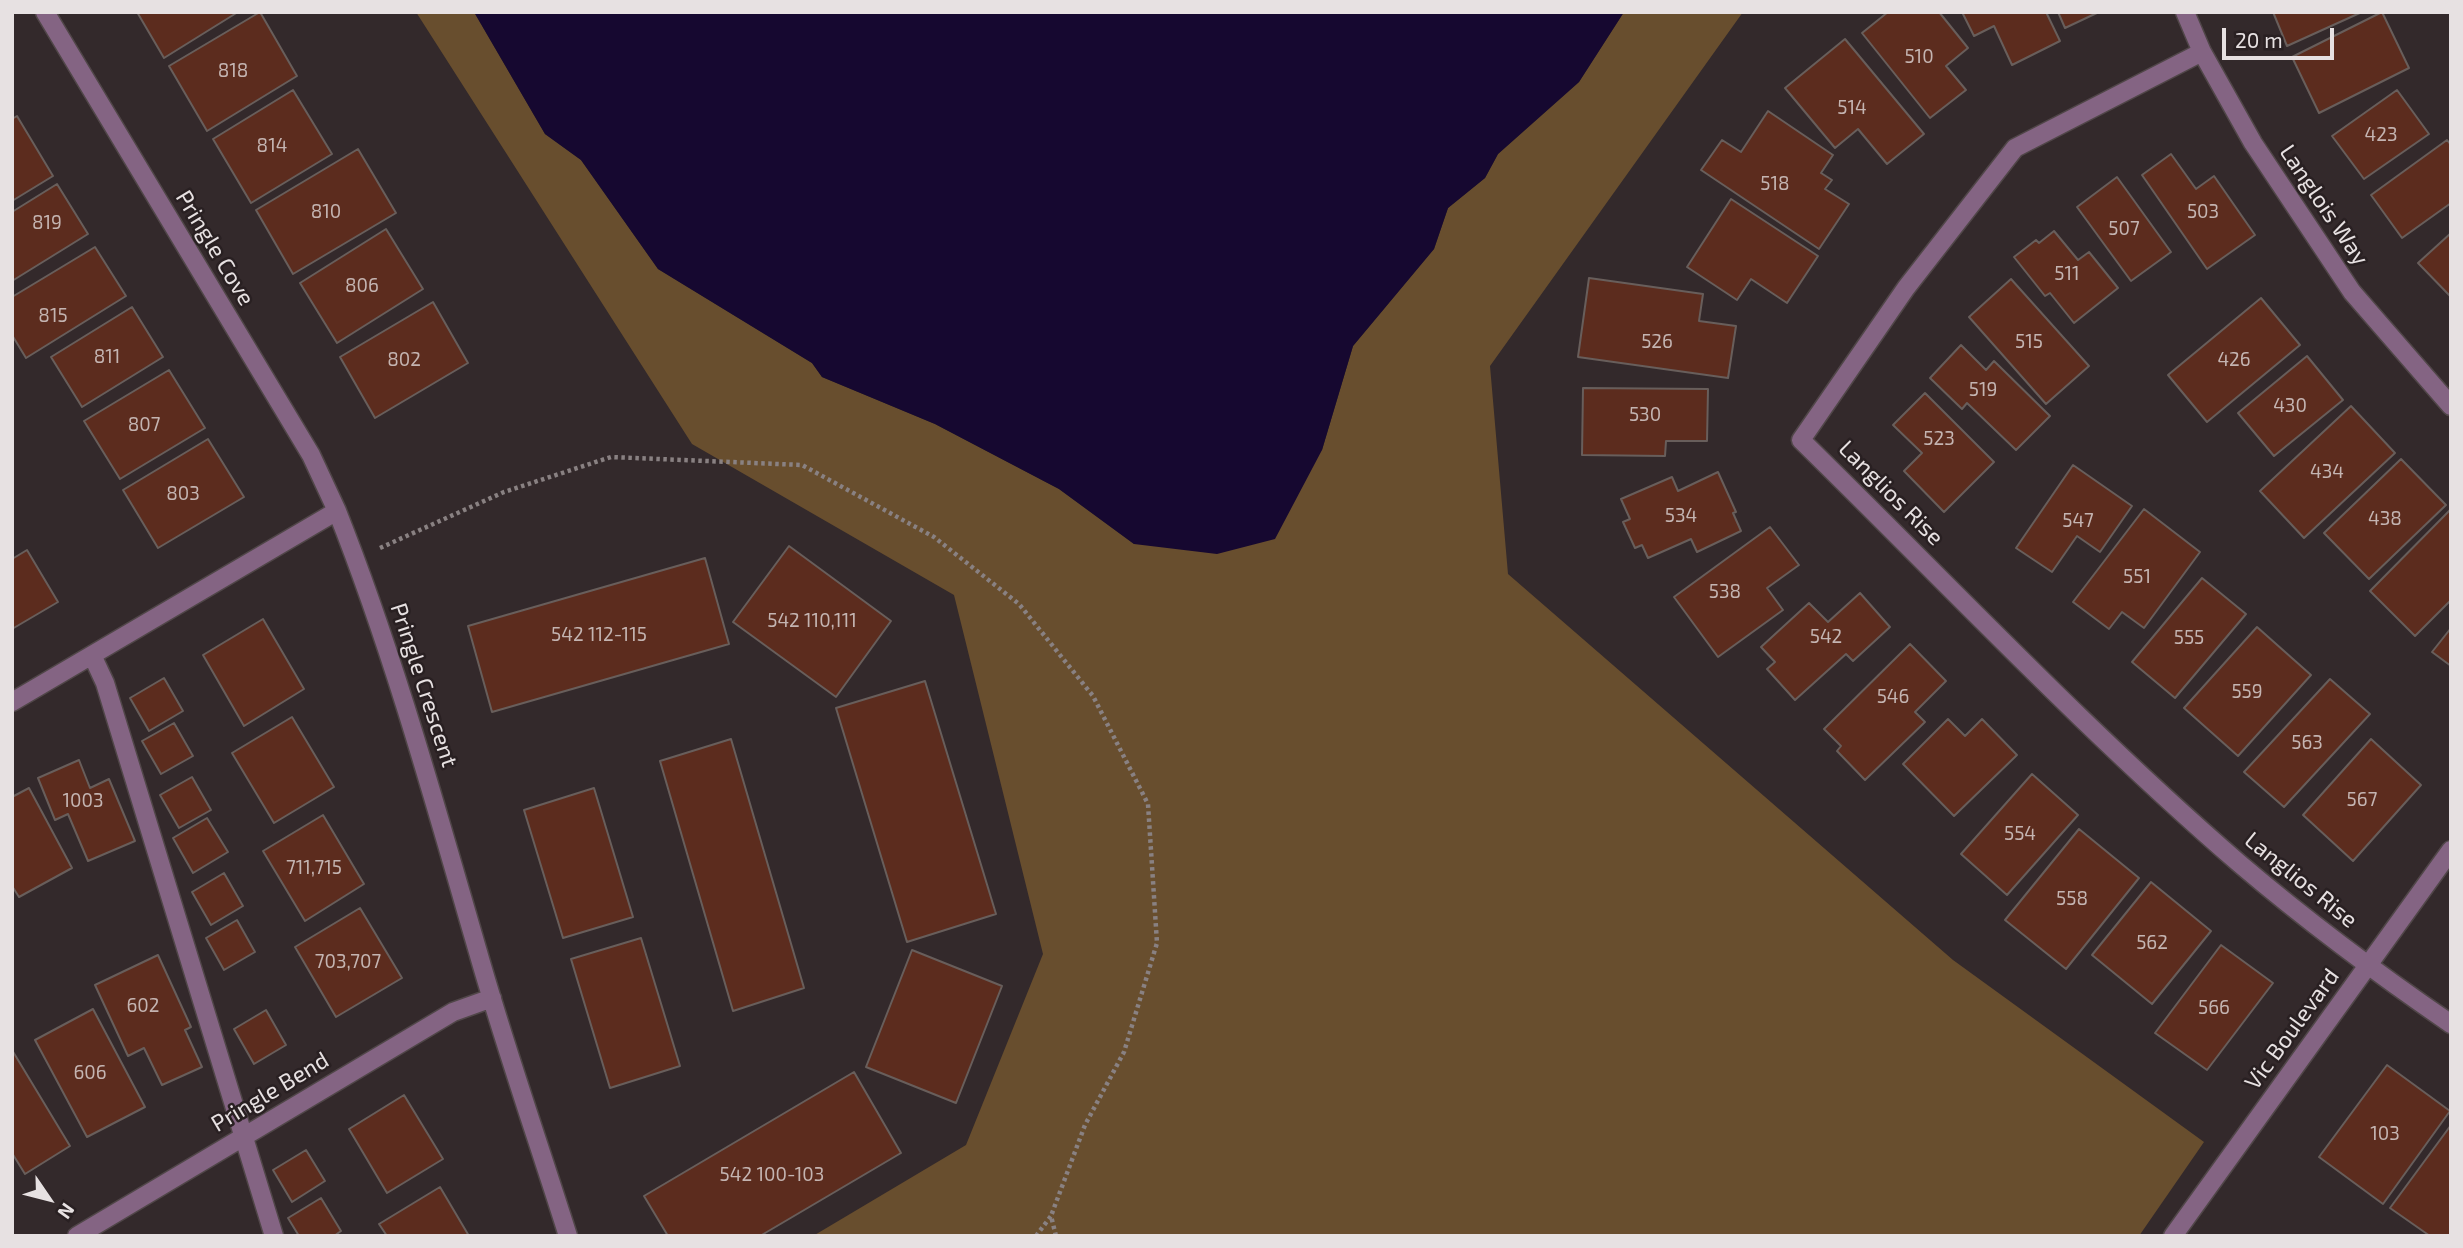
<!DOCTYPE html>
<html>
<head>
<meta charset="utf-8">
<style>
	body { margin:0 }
	#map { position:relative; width:2463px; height:1248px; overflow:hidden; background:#33292b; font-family:"Exo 2",sans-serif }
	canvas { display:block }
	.frame { position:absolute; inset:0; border:14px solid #e7e1e2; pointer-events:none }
	.north { position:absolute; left:14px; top:1164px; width:70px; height:70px; -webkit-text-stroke:5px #292022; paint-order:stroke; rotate:125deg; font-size:19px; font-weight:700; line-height:28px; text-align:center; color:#e7e1e2 }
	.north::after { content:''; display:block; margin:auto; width:24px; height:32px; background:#e7e1e2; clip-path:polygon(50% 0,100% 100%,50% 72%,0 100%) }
	.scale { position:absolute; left:2222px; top:28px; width:112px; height:32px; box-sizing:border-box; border:4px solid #e7e1e2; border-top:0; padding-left:9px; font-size:21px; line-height:24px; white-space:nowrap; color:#e7e1e2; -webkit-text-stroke:5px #292022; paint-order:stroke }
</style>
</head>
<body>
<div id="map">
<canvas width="2463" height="1248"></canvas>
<div class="frame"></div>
<div class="north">N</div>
<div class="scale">20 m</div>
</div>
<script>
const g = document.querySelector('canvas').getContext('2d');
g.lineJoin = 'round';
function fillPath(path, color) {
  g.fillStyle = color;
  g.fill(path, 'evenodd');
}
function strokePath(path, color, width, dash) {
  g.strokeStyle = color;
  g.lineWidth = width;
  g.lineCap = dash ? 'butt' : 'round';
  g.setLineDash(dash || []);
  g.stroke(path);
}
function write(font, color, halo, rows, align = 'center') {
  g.font = font + ' "Exo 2",sans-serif';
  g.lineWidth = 5;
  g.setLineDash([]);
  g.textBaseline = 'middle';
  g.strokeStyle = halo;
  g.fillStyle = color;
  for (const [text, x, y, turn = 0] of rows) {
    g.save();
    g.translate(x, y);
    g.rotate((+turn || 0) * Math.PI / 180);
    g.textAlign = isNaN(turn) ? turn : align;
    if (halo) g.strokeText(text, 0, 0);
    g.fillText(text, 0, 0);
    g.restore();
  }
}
fillPath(new Path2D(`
	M 416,12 L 474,12 L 545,134 L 581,160 L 658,269 L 812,363 L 822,377 L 935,424 L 1059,489 L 1134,544 L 1322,450 L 1353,346 L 1434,249 L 1448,208 L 1485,178 L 1498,154 L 1579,82 L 1624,12 L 1743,12 L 1490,366 L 1508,574 L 1953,960 L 2204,1142 L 2139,1236 L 813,1236 L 966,1145 L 1043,954 L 954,595 L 692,444 Z`), '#684e2e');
fillPath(new Path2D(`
	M 474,12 L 1624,12 L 1579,82 L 1498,154 L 1485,178 L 1448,208 L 1434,249 L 1353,346 L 1322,450 L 1275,539 L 1217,554 L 1134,544 L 1059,489 L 935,424 L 822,377 L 812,363 L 658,269 L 581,160 L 545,134 Z`), '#160830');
const building = new Path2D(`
	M 137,12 L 238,12 L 164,58 Z
	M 260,12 L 297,76 L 207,131 L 169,66 Z
	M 1888,12 L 1939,12 L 1968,48 L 1946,66 L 1966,90 L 1930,118 L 1862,33 Z
	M 1962,12 L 2046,12 L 2060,41 L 2012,65 L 1994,26 L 1974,36 Z
	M 2058,12 L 2099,12 L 2065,28 Z
	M 2273,12 L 2362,12 L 2287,46 Z
	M 2382,12 L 2409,68 L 2319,113 L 2292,57 Z
	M 1845,39 L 1924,134 L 1887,164 L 1858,129 L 1835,148 L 1785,88 Z
	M 293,90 L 332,154 L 251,203 L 213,139 Z
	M 2397,90 L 2429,134 L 2364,179 L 2332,136 Z
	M 1768,111 L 1833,155 L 1821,173 L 1832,180 L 1825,189 L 1849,204 L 1819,249 L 1701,170 L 1722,140 L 1741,152 Z
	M 17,116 L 53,176 L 12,201 L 12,119 Z
	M 2447,140 L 2451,145 L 2451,203 L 2402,238 L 2371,195 Z
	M 358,149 L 396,213 L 293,274 L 256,210 Z
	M 2171,154 L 2196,189 L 2214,176 L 2255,235 L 2207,269 L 2142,175 Z
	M 2117,177 L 2171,252 L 2131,281 L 2077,207 Z
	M 57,184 L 88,234 L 12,281 L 12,212 Z
	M 1731,199 L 1818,256 L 1787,303 L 1751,279 L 1737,300 L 1687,267 Z
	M 386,229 L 423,289 L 337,343 L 300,283 Z
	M 2054,231 L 2078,260 L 2089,252 L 2118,288 L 2074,323 L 2050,293 L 2045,296 L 2014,257 L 2036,240 L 2039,243 Z
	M 2451,233 L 2451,297 L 2418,263 Z
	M 95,247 L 126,296 L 26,358 L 12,335 L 12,297 Z
	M 1589,278 L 1703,294 L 1699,321 L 1736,326 L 1728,378 L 1578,357 Z
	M 2011,279 L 2089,366 L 2046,404 L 1969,317 Z
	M 2261,298 L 2300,345 L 2207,422 L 2168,375 Z
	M 433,302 L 468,363 L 375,418 L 340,357 Z
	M 132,307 L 163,357 L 82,407 L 51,357 Z
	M 1961,345 L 1986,370 L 1994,361 L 2050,416 L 2016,450 L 1967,403 L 1962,409 L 1930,378 Z
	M 2307,356 L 2343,400 L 2274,456 L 2238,413 Z
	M 169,370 L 205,428 L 120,479 L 84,421 Z
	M 1583,388 L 1708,389 L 1707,441 L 1666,441 L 1665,456 L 1582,455 Z
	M 1925,393 L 1994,462 L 1944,512 L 1904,471 L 1922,453 L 1893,425 Z
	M 2351,406 L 2395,453 L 2304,538 L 2260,491 Z
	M 208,439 L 244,497 L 158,548 L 123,490 Z
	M 2401,459 L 2446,505 L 2369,579 L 2324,533 Z
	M 2073,465 L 2132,506 L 2100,552 L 2077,536 L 2052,572 L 2016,548 Z
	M 1718,472 L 1736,512 L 1733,513 L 1741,531 L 1697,552 L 1691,539 L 1648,558 L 1642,545 L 1635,548 L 1623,522 L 1630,519 L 1621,499 L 1672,477 L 1678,491 Z
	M 2144,509 L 2200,552 L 2144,628 L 2122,612 L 2109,629 L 2073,602 Z
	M 2451,509 L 2451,600 L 2415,636 L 2370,591 Z
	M 1770,527 L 1799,565 L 1767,588 L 1783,610 L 1718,657 L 1674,597 Z
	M 789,546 L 891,621 L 836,697 L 733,622 Z
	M 27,550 L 58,602 L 12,629 L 12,559 Z
	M 705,558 L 729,644 L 492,712 L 468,626 Z
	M 2202,578 L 2246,614 L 2175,698 L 2132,662 Z
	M 1860,593 L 1890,627 L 1853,661 L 1846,654 L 1795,700 L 1767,669 L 1775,662 L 1761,647 L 1809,603 L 1828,622 Z
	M 263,619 L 304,689 L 244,726 L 203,655 Z
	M 2257,627 L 2311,675 L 2238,756 L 2184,708 Z
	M 2451,628 L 2451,666 L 2432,652 Z
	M 1910,644 L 1946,681 L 1915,712 L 1925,722 L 1865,780 L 1837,751 L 1841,746 L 1824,729 Z
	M 164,678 L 183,711 L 149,731 L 130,698 Z
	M 2330,679 L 2370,714 L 2284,807 L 2244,772 Z
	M 925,681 L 996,914 L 907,942 L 836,708 Z
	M 292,717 L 334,787 L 274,823 L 232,753 Z
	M 1948,719 L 1965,736 L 1982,719 L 2017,755 L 1954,816 L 1903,764 Z
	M 174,723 L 193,756 L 161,774 L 142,741 Z
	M 731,739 L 804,988 L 733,1011 L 660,761 Z
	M 2371,739 L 2421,785 L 2353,861 L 2303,815 Z
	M 79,760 L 90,788 L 109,779 L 135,841 L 88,861 L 68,814 L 55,820 L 38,778 Z
	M 2032,774 L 2078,815 L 2007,895 L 1961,854 Z
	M 192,777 L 211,810 L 179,828 L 160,795 Z
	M 29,788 L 72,868 L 19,897 L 12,886 L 12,797 Z
	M 594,788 L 633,917 L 563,938 L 524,810 Z
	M 323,815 L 364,884 L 305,921 L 263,851 Z
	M 207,818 L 228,852 L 193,873 L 173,838 Z
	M 2079,829 L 2139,878 L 2066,969 L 2005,920 Z
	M 224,873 L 243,906 L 211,925 L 192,892 Z
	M 2151,882 L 2211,931 L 2152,1004 L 2092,955 Z
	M 360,908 L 402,978 L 336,1017 L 295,947 Z
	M 237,920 L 255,952 L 224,970 L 206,938 Z
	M 641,938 L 680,1066 L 610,1088 L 571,959 Z
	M 2221,945 L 2273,983 L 2207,1070 L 2155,1033 Z
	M 912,950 L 1002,986 L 956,1103 L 866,1067 Z
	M 158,955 L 191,1027 L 185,1030 L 202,1067 L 162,1085 L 144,1048 L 128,1056 L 95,985 Z
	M 93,1009 L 145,1107 L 87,1137 L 35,1040 Z
	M 266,1010 L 286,1045 L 254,1064 L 234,1029 Z
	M 12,1050 L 70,1146 L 25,1174 L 12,1153 Z
	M 2387,1065 L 2450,1111 L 2383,1204 L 2319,1157 Z
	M 854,1072 L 901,1153 L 760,1236 L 668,1236 L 644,1196 Z
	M 404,1095 L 443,1159 L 387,1193 L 349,1129 Z
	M 2451,1125 L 2451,1236 L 2430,1236 L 2390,1208 Z
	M 306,1150 L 325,1181 L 292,1202 L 273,1170 Z
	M 440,1187 L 469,1236 L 387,1236 L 379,1224 Z
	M 321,1198 L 341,1231 L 334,1236 L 299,1236 L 288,1218 Z`);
fillPath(building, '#5c2c1e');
strokePath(building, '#685e5b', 2);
const minor = new Path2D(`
	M 45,12 L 311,455 L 337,511
	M 2185,12 L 2202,52 L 2253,143 L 2352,292 L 2451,406
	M 2202,52 L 2015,148 L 1906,288 L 1801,440 C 1946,582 2086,731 2240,864 C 2307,921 2378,974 2451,1024
	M 92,655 L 105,683 L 274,1236
	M 12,702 L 337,511 C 394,655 435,804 478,952 C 505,1047 538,1141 568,1236
	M 77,1236 L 453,1012 L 492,998
	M 2173,1236 L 2451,850`);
strokePath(minor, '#504648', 21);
strokePath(new Path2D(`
	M 380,548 L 504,492 L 611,457 L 802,465 L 934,537 L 1019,604 L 1093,696 L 1148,804 L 1157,943 L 1124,1052 L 1085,1125 L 1051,1216
	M 1036,1236 L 1051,1216 L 1056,1236`), '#898182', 4.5, [3.5, 3.5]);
strokePath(minor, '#846483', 18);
write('19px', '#c4b4b1', null, [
	["510",1919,57],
	["818",233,71],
	["514",1852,108],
	["423",2381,135],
	["814",272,146],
	["518",1775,184],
	["810",326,212],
	["503",2203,212],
	["819",47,223],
	["507",2124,229],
	["511",2067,274],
	["806",362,286],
	["815",53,316],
	["526",1657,342],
	["515",2029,342],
	["811",107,357],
	["802",404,360],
	["426",2234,360],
	["519",1983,390],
	["430",2290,406],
	["530",1645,415],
	["807",144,425],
	["523",1939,439],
	["434",2327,472],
	["803",183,494],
	["534",1681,516],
	["438",2385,519],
	["547",2078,521],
	["551",2137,577],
	["538",1725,592],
	["542 110,111",812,621],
	["542 112-115",599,635],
	["542",1826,637],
	["555",2189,638],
	["559",2247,692],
	["546",1893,697],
	["563",2307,743],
	["567",2362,800],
	["1003",83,801],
	["554",2020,834],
	["711,715",314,868],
	["558",2072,899],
	["562",2152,943],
	["703,707",348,962],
	["602",143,1006],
	["566",2214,1008],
	["606",90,1073],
	["103",2385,1134],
	["542 100-103",772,1175]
]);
write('23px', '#e7e1e2', '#292022', [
	["Langlois Way",2324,205,56],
	["Pringle Cove",215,248,59],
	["Langlios Rise",1891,493,45],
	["Pringle Crescent",424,685,72],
	["Langlios Rise",2301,880,39],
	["Vic Boulevard",2292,1029,-54],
	["Pringle Bend",270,1092,-31]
]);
</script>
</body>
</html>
